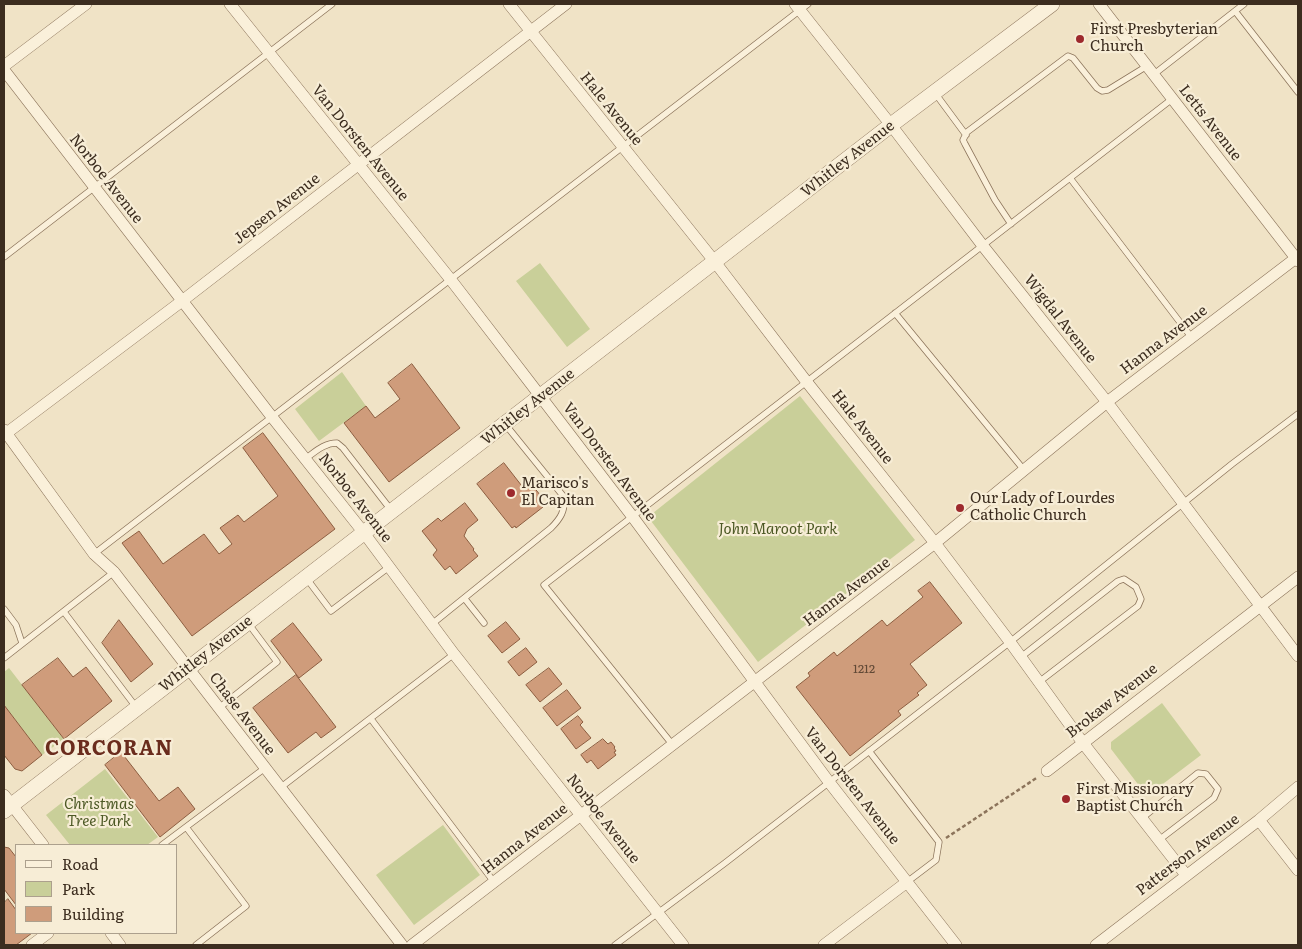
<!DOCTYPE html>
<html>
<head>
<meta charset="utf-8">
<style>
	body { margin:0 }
	#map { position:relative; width:1302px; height:949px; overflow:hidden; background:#f0e3c6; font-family:Literata,serif }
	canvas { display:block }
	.frame { position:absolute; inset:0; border:5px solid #3c2d1f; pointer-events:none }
	.legend { position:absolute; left:15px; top:844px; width:162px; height:90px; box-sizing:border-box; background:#f7edd6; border:1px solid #aca08d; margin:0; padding:6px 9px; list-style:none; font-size:15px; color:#3c2d1f }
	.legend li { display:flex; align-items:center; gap:10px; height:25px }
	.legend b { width:25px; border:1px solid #aca08d }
</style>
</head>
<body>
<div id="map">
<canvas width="1302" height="949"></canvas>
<div class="frame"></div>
<ul class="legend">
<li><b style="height:6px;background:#faf0da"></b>Road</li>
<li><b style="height:14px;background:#c9cf99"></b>Park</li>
<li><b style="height:14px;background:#cf9c7b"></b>Building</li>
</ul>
</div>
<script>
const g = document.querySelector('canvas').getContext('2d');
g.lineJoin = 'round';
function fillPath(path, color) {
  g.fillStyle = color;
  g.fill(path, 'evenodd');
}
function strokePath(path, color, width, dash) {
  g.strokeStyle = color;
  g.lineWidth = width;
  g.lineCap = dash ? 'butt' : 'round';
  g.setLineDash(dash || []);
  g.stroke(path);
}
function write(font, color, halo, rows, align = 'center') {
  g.font = font + ' Literata,serif';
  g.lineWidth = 4.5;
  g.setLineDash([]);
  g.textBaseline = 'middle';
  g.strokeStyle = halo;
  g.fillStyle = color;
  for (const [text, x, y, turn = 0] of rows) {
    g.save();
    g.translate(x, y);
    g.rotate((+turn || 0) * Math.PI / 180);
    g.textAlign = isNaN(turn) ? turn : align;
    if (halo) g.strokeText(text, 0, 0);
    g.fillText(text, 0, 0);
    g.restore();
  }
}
fillPath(new Path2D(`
	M 540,263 L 590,329 L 567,347 L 516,281 Z
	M 342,372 L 366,406 L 319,441 L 295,409 Z
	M 800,396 L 915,540 L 758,662 L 648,517 Z
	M 9,668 L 64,739 L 42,755 L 4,705 L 4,672 Z
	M 1162,703 L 1201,755 L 1147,796 L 1111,749 L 1111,742 Z
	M 105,769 L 158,837 L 147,845 L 70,845 L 46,815 Z
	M 443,825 L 480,875 L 414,925 L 376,875 Z`), '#c9cf99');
const building = new Path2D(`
	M 412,364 L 460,428 L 389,482 L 344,423 L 366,406 L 375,418 L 400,399 L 388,383 Z
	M 263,433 L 335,529 L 192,636 L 122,543 L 139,531 L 163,564 L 204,534 L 219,554 L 232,544 L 220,528 L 238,515 L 244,522 L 278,496 L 243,448 Z
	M 504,463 L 525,490 L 532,485 L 541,496 L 539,498 L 544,504 L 542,505 L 543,507 L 516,528 L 515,526 L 512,528 L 477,484 Z
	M 465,503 L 478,520 L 467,529 L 464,536 L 474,549 L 473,550 L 478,556 L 456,574 L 450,566 L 445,570 L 433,555 L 437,550 L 422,531 L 438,518 L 441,521 Z
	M 930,582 L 962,623 L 910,664 L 927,685 L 917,693 L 919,695 L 898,711 L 901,715 L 850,756 L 796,687 L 810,676 L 808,673 L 834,652 L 837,656 L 882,620 L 887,626 L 923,597 L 918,591 Z
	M 119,620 L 153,664 L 131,682 L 102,643 Z
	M 506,622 L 520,639 L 502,653 L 488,636 Z
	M 293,623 L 322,660 L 299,678 L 271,641 Z
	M 526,648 L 537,662 L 519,676 L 508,662 Z
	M 58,658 L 73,677 L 86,667 L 112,701 L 64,739 L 22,685 Z
	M 549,668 L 562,684 L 540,702 L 526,685 Z
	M 296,675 L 336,727 L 321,738 L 316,732 L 288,753 L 253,708 Z
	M 567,690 L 581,708 L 557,726 L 543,708 Z
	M 4,705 L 42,755 L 22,771 L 15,769 L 4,755 Z
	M 578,716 L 583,722 L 580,725 L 591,738 L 576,749 L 561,729 Z
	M 603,739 L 608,744 L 611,742 L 615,747 L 614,748 L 616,751 L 614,752 L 616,755 L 598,769 L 591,760 L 587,763 L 581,755 Z
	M 121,752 L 159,801 L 178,787 L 195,809 L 160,837 L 105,765 Z
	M 4,847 L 9,848 L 16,857 L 16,905 L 4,889 Z
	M 8,899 L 16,910 L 16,933 L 32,933 L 16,945 L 4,945 L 4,903 Z`);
fillPath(building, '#cf9c7b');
strokePath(building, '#8c5d40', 1);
const service = new Path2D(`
	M 1235,11 L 1298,92
	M 1153,75 L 1244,4
	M 935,93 L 966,135
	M 1070,178 L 1192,338
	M 1011,224 L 995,200 L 965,144 L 963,140 L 967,132 L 1068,56 L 1073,58 L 1097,88 L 1102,91 L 1108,90 L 1147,66
	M 4,257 L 332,4
	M 895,313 L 1024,470
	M 305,459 C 315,452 324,443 337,443 L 343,448 L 391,510
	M 94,554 L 808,4
	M 307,579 L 331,611 L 389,567
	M 465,599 L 484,623
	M 4,609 L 16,625 L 22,643
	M 64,612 L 136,707
	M 432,624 L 551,528 C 561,518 565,511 564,497 L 505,424
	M 1021,657 L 1118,581 L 1124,579 L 1136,587 L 1141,599 L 1138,606 L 1039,682
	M 4,658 L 114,572
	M 219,708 L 277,662 L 248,623
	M 371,719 L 494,882
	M 672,744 L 544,585 L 1172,99
	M 869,751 L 939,842 L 936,860 L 907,882
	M 280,788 L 454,654
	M 1142,818 L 1198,773 L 1206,774 L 1218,789 L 1214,798 L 1159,840
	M 186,827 L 265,768
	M 162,845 L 186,827 L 246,906 L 196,945
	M 615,945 L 725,863 L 1010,642 L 1232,464 L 1298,414`);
const minor = new Path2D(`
	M 230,4 L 451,280 L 528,380 L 632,516 L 829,782 L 956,945
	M 509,4 L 715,262 L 806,381 L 935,543 L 1010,642 L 1083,743 L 1186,875
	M 795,4 L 891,125 L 983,246 L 1107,402 L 1298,656
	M 1099,4 L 1298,261
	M 4,66 L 86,4
	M 4,70 L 272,417 L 364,533 L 454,654 L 683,945
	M 4,430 L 94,554 L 114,572 L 402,945
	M 4,435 L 182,301 L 566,4
	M 1047,771 L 1298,577
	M 4,795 L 43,845
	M 1259,820 L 1298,870
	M 111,933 L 120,945
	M 32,945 L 48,933
	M 412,945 L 935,543 L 1107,402 L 1296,258
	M 824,945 L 907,882
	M 1096,945 L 1259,820 L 1298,787`);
const tertiary = new Path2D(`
	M 4,811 L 891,125 L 1052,4`);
strokePath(service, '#8c745b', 7);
strokePath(minor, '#8c745b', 12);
strokePath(tertiary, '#8c745b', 16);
strokePath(new Path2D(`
	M 946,838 L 1038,777`), '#8c745b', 2.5, [4, 2.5]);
strokePath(service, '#faf0da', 5.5);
strokePath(minor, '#faf0da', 11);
strokePath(tertiary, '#faf0da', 15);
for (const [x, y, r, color] of [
	[1080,39,5,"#9d292c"],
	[511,493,5,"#9d292c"],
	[960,508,5,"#9d292c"],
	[1066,799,5,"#9d292c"]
]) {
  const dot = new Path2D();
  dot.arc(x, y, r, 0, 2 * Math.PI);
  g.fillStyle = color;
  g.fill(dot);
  strokePath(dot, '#f7edd6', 2);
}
write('12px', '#614936', null, [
	["1212",864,669]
]);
write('15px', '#3c2d1f', '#f7edd6', [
	["First Presbyterian",1090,30],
	["Church",1090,47],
	["Marisco's",521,484],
	["El Capitan",521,501],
	["Our Lady of Lourdes",970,499],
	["Catholic Church",970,516],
	["First Missionary",1076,790],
	["Baptist Church",1076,807]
], 'left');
write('15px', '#3c2d1f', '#f7edd6', [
	["Hale Avenue",611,109,51],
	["Letts Avenue",1210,123,52],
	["Van Dorsten Avenue",360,143,51],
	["Whitley Avenue",848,159,-38],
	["Norboe Avenue",106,179,52],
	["Jepsen Avenue",277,209,-38],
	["Wigdal Avenue",1060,319,52],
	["Hanna Avenue",1164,340,-37],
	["Whitley Avenue",528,407,-38],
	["Hale Avenue",862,427,52],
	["Van Dorsten Avenue",609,462,53],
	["Norboe Avenue",355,498,52],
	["Hanna Avenue",847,592,-37],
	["Whitley Avenue",206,654,-38],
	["Brokaw Avenue",1112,701,-38],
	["Chase Avenue",242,714,53],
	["Van Dorsten Avenue",852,786,52],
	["Norboe Avenue",603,819,52],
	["Hanna Avenue",525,839,-38],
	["Patterson Avenue",1188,855,-37]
]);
write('italic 15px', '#4d5925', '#f7edd6', [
	["John Maroot Park",778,530],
	["Christmas",99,805],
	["Tree Park",99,822]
]);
g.letterSpacing = '1px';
write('bold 20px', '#6a2c1d', '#f7edd6', [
	["CORCORAN",109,749]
]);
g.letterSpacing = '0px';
</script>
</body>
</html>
